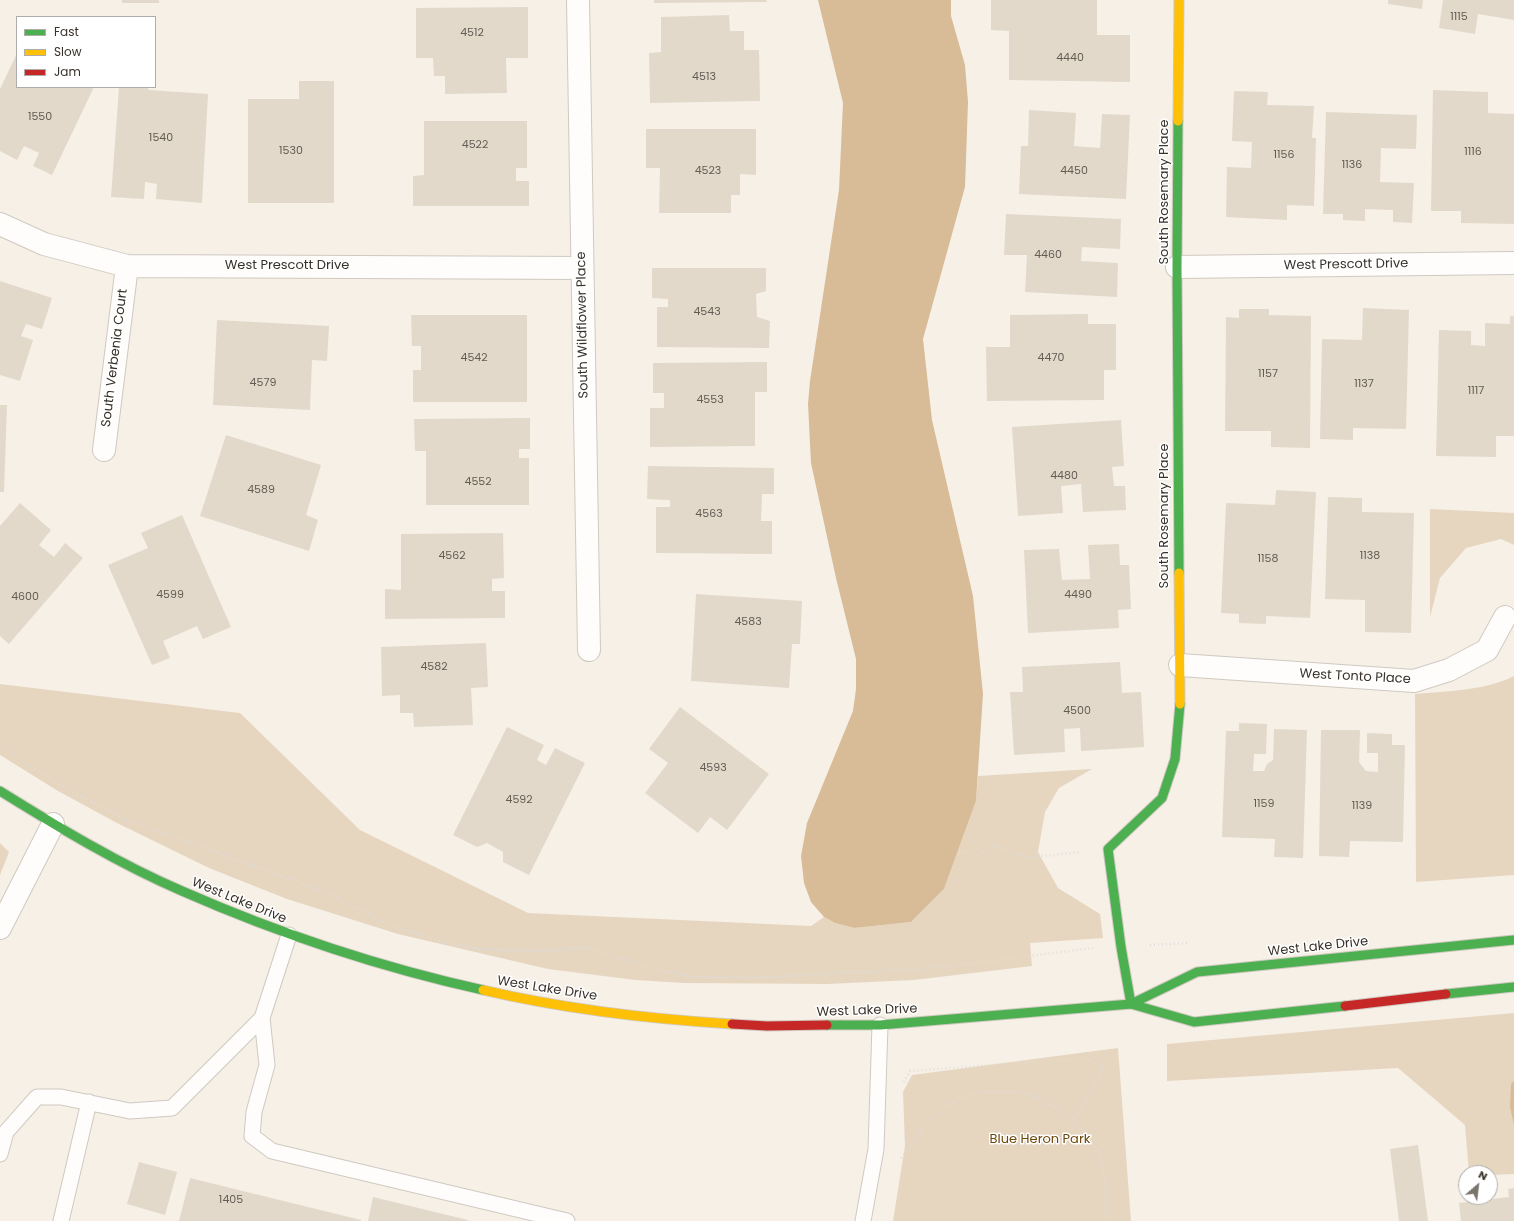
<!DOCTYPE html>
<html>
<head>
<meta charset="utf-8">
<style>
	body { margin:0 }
	#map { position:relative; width:1514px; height:1221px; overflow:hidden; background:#f7f0e7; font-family:Poppins,sans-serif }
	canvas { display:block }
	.legend { position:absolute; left:16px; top:16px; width:140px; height:72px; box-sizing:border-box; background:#fff; border:1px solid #afadaa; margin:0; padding:5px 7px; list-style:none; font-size:12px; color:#37312a }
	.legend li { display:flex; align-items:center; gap:8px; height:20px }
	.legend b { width:20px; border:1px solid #afadaa }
	.north { position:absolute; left:1458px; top:1165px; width:40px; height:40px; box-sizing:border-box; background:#fff; border:1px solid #afadaa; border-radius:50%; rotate:28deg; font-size:11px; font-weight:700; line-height:16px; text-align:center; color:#37312a }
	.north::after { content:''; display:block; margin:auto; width:14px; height:18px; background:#7a746c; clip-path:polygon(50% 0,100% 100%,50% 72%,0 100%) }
</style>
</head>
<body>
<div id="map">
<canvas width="1514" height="1221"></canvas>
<ul class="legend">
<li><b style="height:5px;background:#4caf50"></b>Fast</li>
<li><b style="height:5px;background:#ffc107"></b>Slow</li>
<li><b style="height:5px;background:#c62828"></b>Jam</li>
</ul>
<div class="north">N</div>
</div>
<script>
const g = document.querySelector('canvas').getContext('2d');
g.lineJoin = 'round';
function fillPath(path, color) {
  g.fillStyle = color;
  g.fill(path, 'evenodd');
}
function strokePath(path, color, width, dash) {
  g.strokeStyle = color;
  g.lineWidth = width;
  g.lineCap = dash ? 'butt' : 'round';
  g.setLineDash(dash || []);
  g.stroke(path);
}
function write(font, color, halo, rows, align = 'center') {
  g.font = font + ' Poppins,sans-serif';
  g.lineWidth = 3;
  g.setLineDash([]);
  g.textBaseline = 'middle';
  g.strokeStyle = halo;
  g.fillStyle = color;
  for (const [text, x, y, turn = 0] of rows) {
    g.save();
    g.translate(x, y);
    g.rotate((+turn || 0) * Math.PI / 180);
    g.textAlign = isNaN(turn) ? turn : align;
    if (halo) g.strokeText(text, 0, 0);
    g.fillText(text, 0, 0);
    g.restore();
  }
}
fillPath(new Path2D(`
	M 1430,509 L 1514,513 L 1514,545 L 1501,539 L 1466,548 L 1440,578 L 1430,617 Z
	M 1514,676 L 1514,875 L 1416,882 L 1415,694 C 1447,691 1484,691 1514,676 Z
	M 0,684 L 240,713 L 360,830 L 528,913 L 811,926 L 824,917 L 835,923 L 854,928 L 911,922 L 944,889 L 976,801 L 978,776 L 1092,769 L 1059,788 L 1045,812 L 1038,852 L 1058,888 L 1100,914 L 1103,938 L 1030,943 L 1032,966 L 914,980 L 827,984 L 684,983 L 635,980 L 548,969 L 398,934 L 287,899 L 209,868 L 117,823 L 58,791 L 0,755 Z
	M 0,843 L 9,852 L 0,875 Z
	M 1514,1013 L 1514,1174 L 1490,1175 L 1490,1173 L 1469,1173 L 1465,1125 L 1398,1068 L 1167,1081 L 1167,1044 Z
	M 1118,1048 L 1131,1221 L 893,1221 L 905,1146 L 903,1092 L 912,1075 Z`), '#e6d6c0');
fillPath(new Path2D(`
	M 818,0 L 951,0 L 951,16 L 965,65 L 968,102 L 965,187 L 923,339 L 932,420 L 973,596 L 983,694 L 976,801 L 944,889 L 911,922 L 854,928 L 835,923 L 824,917 L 811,902 L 804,883 L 801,856 L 807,823 L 853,711 L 856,689 L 856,659 L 836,578 L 811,463 L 808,404 L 810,381 L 839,190 L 843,103 Z
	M 1514,1081 L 1514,1125 L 1510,1107 L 1511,1084 Z`), '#d8bb97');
fillPath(new Path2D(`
	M 122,0 L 159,0 L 159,3 L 122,3 Z
	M 654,0 L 766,0 L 767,2 L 654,3 Z
	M 991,0 L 1097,0 L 1097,35 L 1130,35 L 1130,82 L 1009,80 L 1009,31 L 991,30 Z
	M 1388,0 L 1423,0 L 1422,9 L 1388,4 Z
	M 1443,0 L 1514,0 L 1514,20 L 1478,14 L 1475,34 L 1439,28 Z
	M 528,7 L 528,58 L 506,58 L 507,93 L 445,94 L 445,76 L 434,76 L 433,58 L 416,58 L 416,8 Z
	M 729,15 L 730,31 L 744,31 L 744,50 L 759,50 L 760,101 L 650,103 L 649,53 L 661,52 L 661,17 Z
	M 17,53 L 17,87 L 94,87 L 52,175 L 33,166 L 39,153 L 24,146 L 17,160 L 0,151 L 0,89 Z
	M 299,81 L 334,81 L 334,203 L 248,203 L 248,99 L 299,99 Z
	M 119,87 L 147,87 L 149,90 L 208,94 L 202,203 L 156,199 L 157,184 L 145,182 L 144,199 L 111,197 Z
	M 1433,90 L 1488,92 L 1488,113 L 1514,114 L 1514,224 L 1461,223 L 1461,211 L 1431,211 Z
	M 1234,91 L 1268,92 L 1267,105 L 1314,106 L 1312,138 L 1316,138 L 1314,206 L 1287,205 L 1287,220 L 1226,217 L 1227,167 L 1251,168 L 1252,142 L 1232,141 Z
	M 1029,110 L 1076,113 L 1074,146 L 1100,148 L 1102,114 L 1130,115 L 1126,199 L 1019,194 L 1021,146 L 1028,146 Z
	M 1326,112 L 1417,115 L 1416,149 L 1381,148 L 1380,182 L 1414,183 L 1412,223 L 1393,222 L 1393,210 L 1365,209 L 1365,221 L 1343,220 L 1343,214 L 1323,214 Z
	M 424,121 L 527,121 L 527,168 L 516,168 L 516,181 L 529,181 L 529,206 L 413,206 L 413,176 L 424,175 Z
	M 646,129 L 756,129 L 756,175 L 740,174 L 740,195 L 731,195 L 731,213 L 659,213 L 660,168 L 646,168 Z
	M 1006,214 L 1121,219 L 1120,249 L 1082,247 L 1081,261 L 1118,263 L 1117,297 L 1025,292 L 1027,255 L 1004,255 Z
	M 652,268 L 766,268 L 766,291 L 756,294 L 757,317 L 770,321 L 769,348 L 657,347 L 657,307 L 668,307 L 668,299 L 652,298 Z
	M 0,281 L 52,298 L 42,329 L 26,324 L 21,336 L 33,340 L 20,381 L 0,375 Z
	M 1363,308 L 1409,310 L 1406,429 L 1353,428 L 1353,440 L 1320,439 L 1322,339 L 1362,340 Z
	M 1239,309 L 1269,309 L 1269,315 L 1311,316 L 1310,448 L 1271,447 L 1271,431 L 1225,431 L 1226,317 L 1239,318 Z
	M 1088,314 L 1088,324 L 1116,324 L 1116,370 L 1104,370 L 1104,400 L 987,401 L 986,347 L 1010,347 L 1010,315 Z
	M 411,315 L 527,315 L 527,402 L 413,402 L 413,370 L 421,370 L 421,346 L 412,346 Z
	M 1510,316 L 1514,316 L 1514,436 L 1496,436 L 1496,457 L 1436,456 L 1439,330 L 1471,331 L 1471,345 L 1485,346 L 1485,323 L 1510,324 Z
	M 217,320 L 329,326 L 327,361 L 312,360 L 310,410 L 213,405 Z
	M 767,362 L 767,392 L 755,392 L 755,446 L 650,447 L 650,408 L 664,408 L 664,393 L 653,393 L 653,363 Z
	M 0,405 L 7,405 L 4,492 L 0,492 Z
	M 530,418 L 530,449 L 519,449 L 519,458 L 529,458 L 529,505 L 426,505 L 426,451 L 415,451 L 414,419 Z
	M 1121,420 L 1124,466 L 1112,467 L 1114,486 L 1125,486 L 1126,510 L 1083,512 L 1081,484 L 1061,486 L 1063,513 L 1018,516 L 1012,427 Z
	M 226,435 L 321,465 L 306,515 L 318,520 L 309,551 L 200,516 Z
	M 648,466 L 774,468 L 774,494 L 762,494 L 761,521 L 772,521 L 772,554 L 656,553 L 656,507 L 670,507 L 670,500 L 647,499 Z
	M 1276,490 L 1316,492 L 1310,618 L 1266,616 L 1266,624 L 1239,623 L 1239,614 L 1221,613 L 1226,503 L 1275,505 Z
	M 1328,497 L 1362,498 L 1362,512 L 1414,513 L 1411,633 L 1365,632 L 1365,600 L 1325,599 Z
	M 20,503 L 51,530 L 39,545 L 54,557 L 65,543 L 83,558 L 9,644 L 0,636 L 0,526 Z
	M 182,515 L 231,627 L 203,639 L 197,626 L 163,641 L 170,658 L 152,665 L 108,565 L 148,548 L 141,533 Z
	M 503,533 L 504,578 L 492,579 L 492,591 L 505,591 L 505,618 L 385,619 L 385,589 L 401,590 L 401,534 Z
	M 1119,544 L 1120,565 L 1129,565 L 1131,609 L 1118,610 L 1119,628 L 1028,633 L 1024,550 L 1059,549 L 1062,580 L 1090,579 L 1088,545 Z
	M 696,594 L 802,601 L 800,644 L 792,644 L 789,688 L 691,681 Z
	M 486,643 L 488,687 L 471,688 L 473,725 L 414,727 L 413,713 L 400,713 L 400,695 L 382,696 L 381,647 Z
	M 1120,662 L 1122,693 L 1141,692 L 1144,747 L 1081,751 L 1080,728 L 1064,729 L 1065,752 L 1014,755 L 1010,692 L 1023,692 L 1022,667 Z
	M 680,707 L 769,774 L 727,830 L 710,817 L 698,833 L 645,793 L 668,763 L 649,749 Z
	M 1239,723 L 1267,724 L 1266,754 L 1254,754 L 1253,771 L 1264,771 L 1267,764 L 1273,760 L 1274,729 L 1307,730 L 1303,858 L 1274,857 L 1275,839 L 1222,837 L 1226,731 L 1239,731 Z
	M 507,727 L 544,745 L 537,760 L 546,765 L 555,748 L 585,763 L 529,875 L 503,862 L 503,852 L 487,843 L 477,847 L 453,835 Z
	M 1321,730 L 1360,730 L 1359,762 L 1366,771 L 1378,772 L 1378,753 L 1367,753 L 1367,733 L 1392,734 L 1392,745 L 1405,745 L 1403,842 L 1350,841 L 1349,857 L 1319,856 Z
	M 1418,1145 L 1428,1221 L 1399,1221 L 1390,1149 Z
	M 139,1162 L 177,1172 L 165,1215 L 127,1204 Z
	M 190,1178 L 361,1220 L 361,1221 L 179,1221 Z
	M 1514,1188 L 1514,1221 L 1461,1221 L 1459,1203 L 1509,1197 L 1508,1189 Z
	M 373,1197 L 468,1220 L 468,1221 L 368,1221 Z`), '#e2d9cb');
const lane = new Path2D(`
	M 262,1018 L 267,1065 L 254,1112 L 252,1136 L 272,1151 L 567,1221
	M 0,1154 L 6,1132 L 37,1097 L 61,1097 L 130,1111 L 172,1108 L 262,1018 L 289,935
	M 61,1221 L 89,1102
	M 863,1221 L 876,1149 L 880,1025`);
const street = new Path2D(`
	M 578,0 L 589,650
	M 0,224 L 44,244 L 127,266 L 582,268
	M 1177,267 L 1514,263
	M 104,450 L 127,266
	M 1180,665 L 1414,681 L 1449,670 L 1487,650 L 1505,617
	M 0,928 L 53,824`);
const fast = new Path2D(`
	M 1178,121 L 1177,267 L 1179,573
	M 0,791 C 58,827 119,864 182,891 C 280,934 379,967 483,990
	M 1446,994 L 1514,987
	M 1131,1004 L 1121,947 L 1108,849 L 1162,798 L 1175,759 L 1180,704
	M 1131,1004 L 1197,972 L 1514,940
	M 827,1025 L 880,1025 L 1131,1004 L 1194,1022 L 1345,1006`);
const slow = new Path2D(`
	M 1178,121 L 1179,0
	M 1179,573 L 1180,704
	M 483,990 C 564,1009 649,1019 732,1024`);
const jam = new Path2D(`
	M 1345,1006 L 1446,994
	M 732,1024 L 767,1026 L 827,1025`);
strokePath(lane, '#cfc9c1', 17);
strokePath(street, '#cfc9c1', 24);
strokePath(fast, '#cfc9c1', 11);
strokePath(slow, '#cfc9c1', 11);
strokePath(jam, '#cfc9c1', 11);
strokePath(new Path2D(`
	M 0,743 L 21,761 L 70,790 L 122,818 L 312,887 L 362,910 L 388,925 L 440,941 L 476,949 L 541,951 L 587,948 L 656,969 L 694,977 L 753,978 L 941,967 L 1093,948
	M 959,852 L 980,854 L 993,845 L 1027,858 L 1080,852
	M 1150,945 L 1189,943
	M 904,1082 L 910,1071 L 1087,1058 L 1104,1068 L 1073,1122
	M 901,1158 C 915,1139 928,1121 947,1106 C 969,1090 1007,1088 1032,1096 C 1058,1104 1090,1133 1100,1158 C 1107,1176 1106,1202 1105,1221`), '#dfddda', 2.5, [1, 3]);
strokePath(lane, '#fefdfb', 15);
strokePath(street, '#fefdfb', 22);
strokePath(fast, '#4caf50', 9);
strokePath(slow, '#ffc107', 9);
strokePath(jam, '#c62828', 9);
write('11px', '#635c53', null, [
	["1115",1459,17],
	["4512",472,33],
	["4440",1070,58],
	["4513",704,77],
	["1550",40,117],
	["1540",161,138],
	["4522",475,145],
	["1530",291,151],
	["1116",1473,152],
	["1156",1284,155],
	["1136",1352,165],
	["4523",708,171],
	["4450",1074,171],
	["4460",1048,255],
	["4543",707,312],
	["4542",474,358],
	["4470",1051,358],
	["1157",1268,374],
	["4579",263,383],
	["1137",1364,384],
	["1117",1476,391],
	["4553",710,400],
	["4480",1064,476],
	["4552",478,482],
	["4589",261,490],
	["4563",709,514],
	["4562",452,556],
	["1138",1370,556],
	["1158",1268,559],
	["4599",170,595],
	["4490",1078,595],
	["4600",25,597],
	["4583",748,622],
	["4582",434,667],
	["4500",1077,711],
	["4593",713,768],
	["4592",519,800],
	["1159",1264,804],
	["1139",1362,806],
	["1405",231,1200]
]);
write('13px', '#37312a', '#fff', [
	["South Rosemary Place",1165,192,-90],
	["West Prescott Drive",1346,265,-1],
	["West Prescott Drive",287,266],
	["South Wildflower Place",583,325,-91],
	["South Verbenia Court",115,358,-83],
	["South Rosemary Place",1165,516,-90],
	["West Tonto Place",1355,677,3],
	["West Lake Drive",239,901,22],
	["West Lake Drive",1318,947,-6],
	["West Lake Drive",547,989,9],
	["West Lake Drive",867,1011,-2]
]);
write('13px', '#6d480c', '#fff', [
	["Blue Heron Park",1040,1140]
]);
</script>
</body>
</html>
